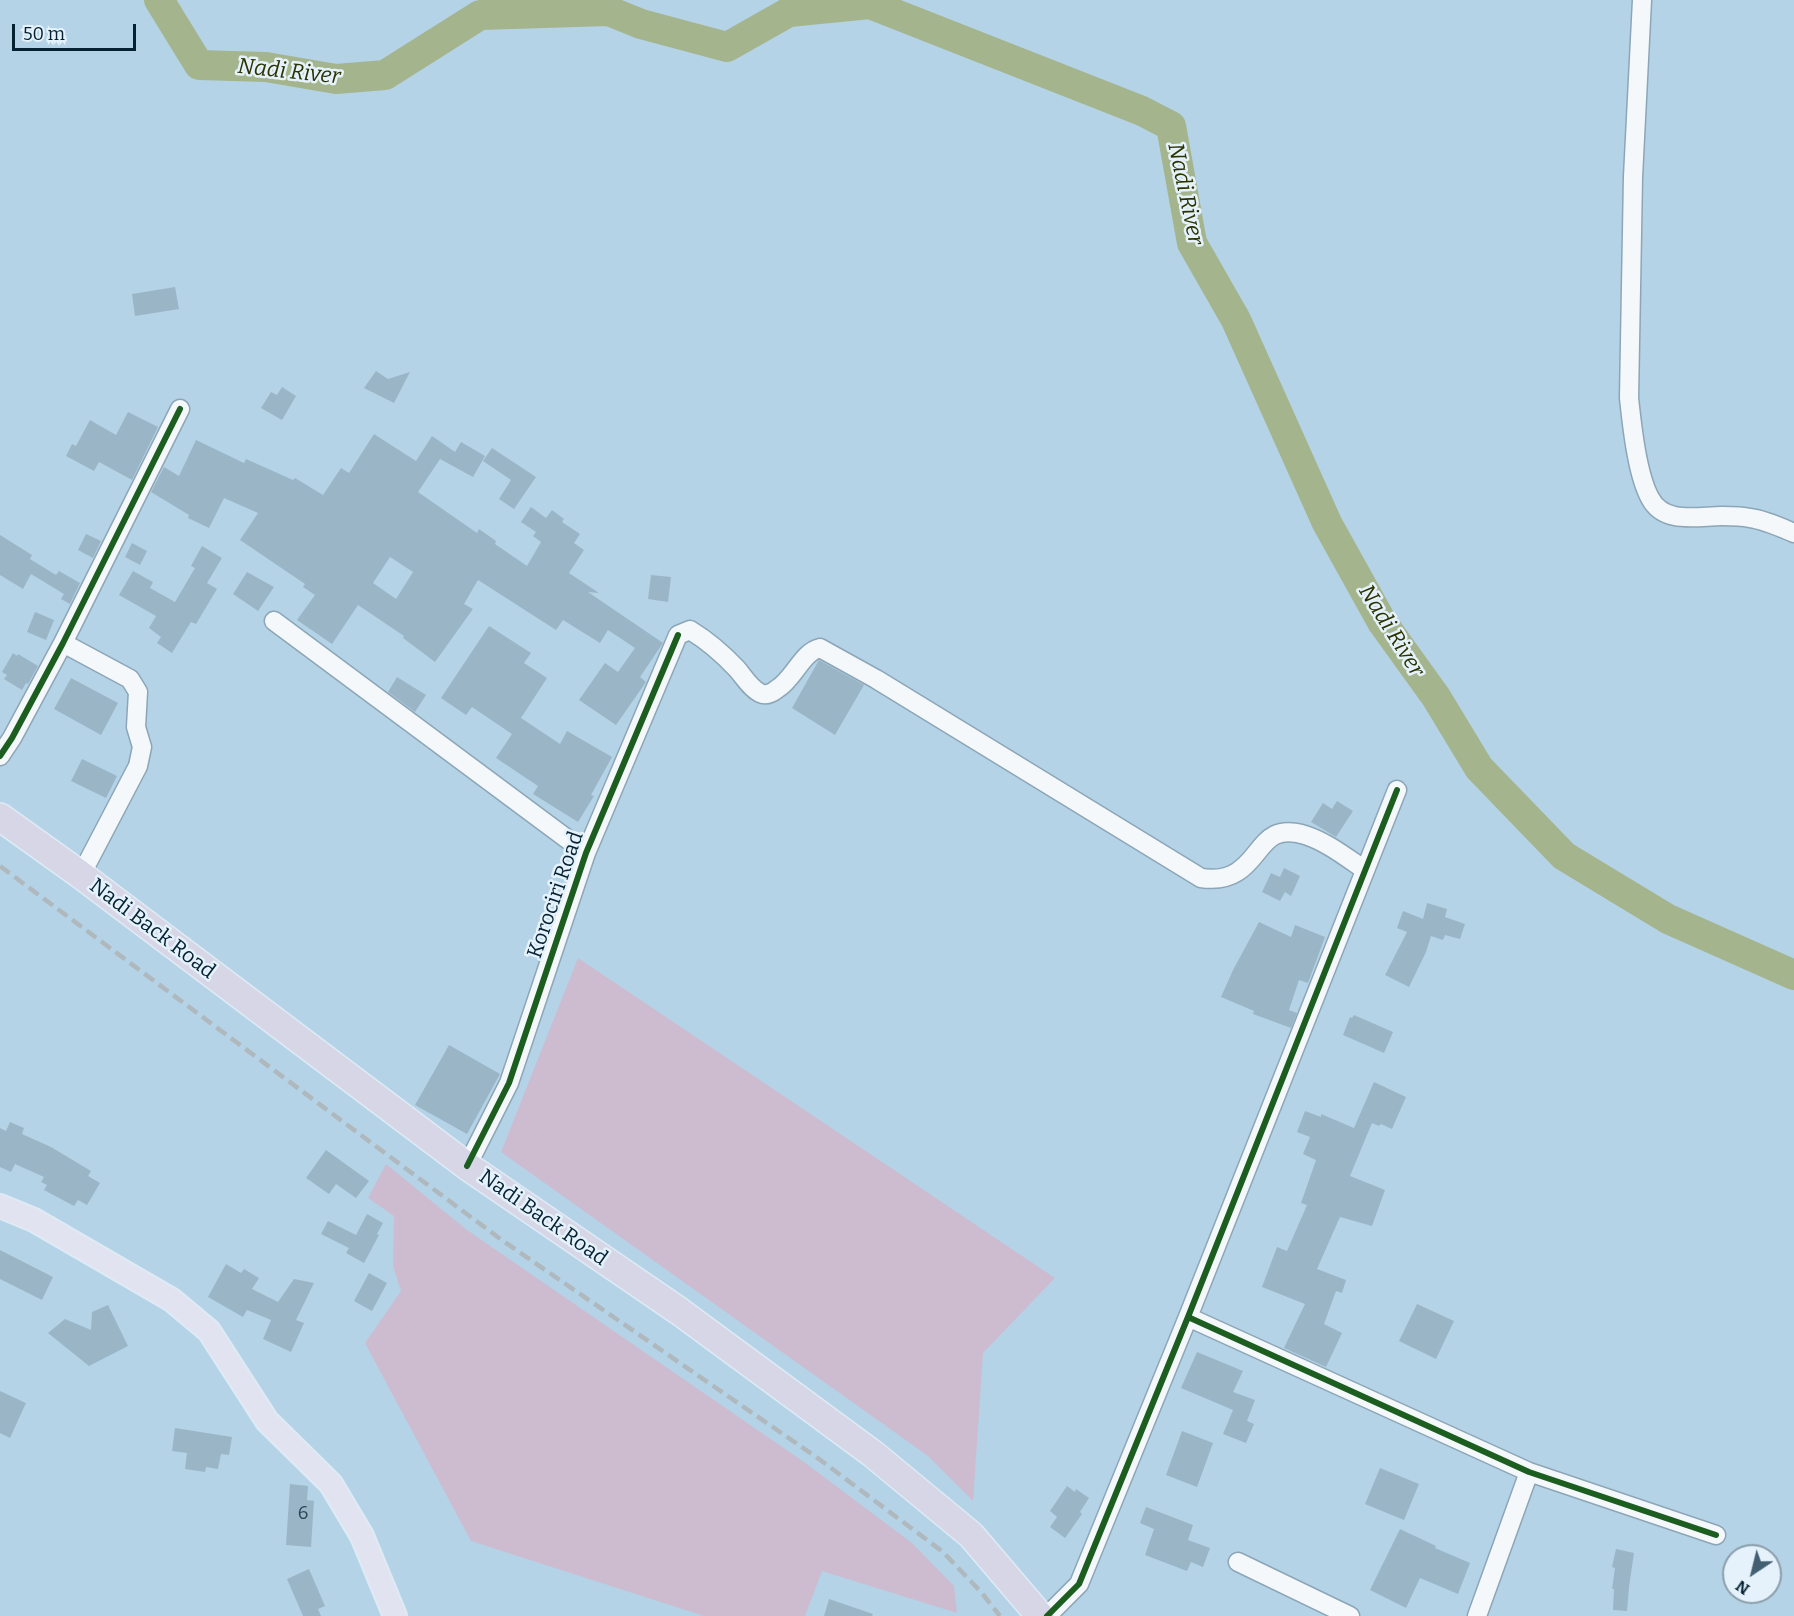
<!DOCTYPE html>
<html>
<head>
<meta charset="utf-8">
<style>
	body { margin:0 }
	#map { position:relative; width:1794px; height:1616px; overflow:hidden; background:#b5d3e7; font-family:Bitter,serif }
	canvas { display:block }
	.north { position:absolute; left:1722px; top:1544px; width:60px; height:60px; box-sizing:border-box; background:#e5f2fb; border:2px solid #8b9fab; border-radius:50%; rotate:215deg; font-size:16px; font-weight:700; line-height:24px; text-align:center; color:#042232 }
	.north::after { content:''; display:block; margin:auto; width:21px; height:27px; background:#426071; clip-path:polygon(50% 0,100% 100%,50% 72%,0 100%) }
	.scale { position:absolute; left:12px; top:24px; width:124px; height:27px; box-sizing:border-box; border:3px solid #042232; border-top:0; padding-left:8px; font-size:18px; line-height:21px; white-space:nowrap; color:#042232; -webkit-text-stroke:4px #e5f2fb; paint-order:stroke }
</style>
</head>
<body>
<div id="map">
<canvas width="1794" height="1616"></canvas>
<div class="north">N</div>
<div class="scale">50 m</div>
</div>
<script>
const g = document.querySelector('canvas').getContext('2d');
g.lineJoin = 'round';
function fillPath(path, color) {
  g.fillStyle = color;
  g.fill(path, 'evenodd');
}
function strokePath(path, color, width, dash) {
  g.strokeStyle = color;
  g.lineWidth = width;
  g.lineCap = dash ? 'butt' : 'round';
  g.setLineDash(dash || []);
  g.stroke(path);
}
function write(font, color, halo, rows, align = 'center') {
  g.font = font + ' Bitter,serif';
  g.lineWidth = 5;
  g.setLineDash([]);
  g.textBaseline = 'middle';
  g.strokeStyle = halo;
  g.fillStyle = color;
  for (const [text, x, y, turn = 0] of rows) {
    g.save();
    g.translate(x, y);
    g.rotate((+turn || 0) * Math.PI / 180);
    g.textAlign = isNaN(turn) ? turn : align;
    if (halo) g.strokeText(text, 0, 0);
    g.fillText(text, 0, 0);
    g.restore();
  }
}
fillPath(new Path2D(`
	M 578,958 L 1055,1278 L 983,1353 L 973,1501 L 928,1456 L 501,1152 Z
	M 386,1164 L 467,1230 L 804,1462 L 912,1543 L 954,1586 L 957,1613 L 822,1571 L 805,1616 L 704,1616 L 471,1541 L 365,1343 L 401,1291 L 393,1266 L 394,1216 L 368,1198 Z`), '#cdbccf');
strokePath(new Path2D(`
	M 159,0 L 199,65 L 266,67 L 336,79 L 385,75 L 480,15 L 609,11 L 641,24 L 727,47 L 789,12 L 870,4 L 1142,111 L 1171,126 L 1192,243 L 1236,320 L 1327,523 L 1382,622 L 1436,697 L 1479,768 L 1564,856 L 1668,919 L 1794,975`), '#a4b58e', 30);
fillPath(new Path2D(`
	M 175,287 L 179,309 L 135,316 L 132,294 Z
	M 376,371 L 388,379 L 410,372 L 394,403 L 364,388 Z
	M 282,387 L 296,396 L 282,420 L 261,408 L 271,392 L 277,395 Z
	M 128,412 L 158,427 L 132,480 L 99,462 L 94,471 L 66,456 L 72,444 L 76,446 L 90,420 L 116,435 Z
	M 374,434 L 416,461 L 432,436 L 455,452 L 461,442 L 485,456 L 473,477 L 440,459 L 418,492 L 477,533 L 479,529 L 496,541 L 495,544 L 527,566 L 541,542 L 533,536 L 536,532 L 521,522 L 531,507 L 546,518 L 552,510 L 564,519 L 562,522 L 580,534 L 574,543 L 584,550 L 569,573 L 599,593 L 588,592 L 663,643 L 640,677 L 646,682 L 616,725 L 579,700 L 605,663 L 618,672 L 635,648 L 608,630 L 600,643 L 563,620 L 556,630 L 478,580 L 464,604 L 473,609 L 435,662 L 403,638 L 404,636 L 358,605 L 332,644 L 297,620 L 315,595 L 303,587 L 305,584 L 240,540 L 258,513 L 224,498 L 209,528 L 188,518 L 189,515 L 151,492 L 164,467 L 179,476 L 196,440 L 244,463 L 246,459 L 293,480 L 295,478 L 323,495 L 341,468 L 349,473 ZM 390,557 L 413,572 L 396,599 L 373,583 Z
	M 492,448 L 536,477 L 514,509 L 499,499 L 511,480 L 483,461 Z
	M 86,534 L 101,541 L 93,558 L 78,550 Z
	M 0,535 L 32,555 L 30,559 L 56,575 L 59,571 L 80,583 L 70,604 L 61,599 L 64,594 L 31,574 L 23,589 L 0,575 Z
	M 132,543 L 147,551 L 140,565 L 125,557 Z
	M 202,546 L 222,558 L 207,583 L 217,589 L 196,624 L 191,622 L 172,653 L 157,643 L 161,637 L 149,628 L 156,616 L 119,595 L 133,571 L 153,582 L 150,588 L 175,602 L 195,568 L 191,566 Z
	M 247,572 L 274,587 L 258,611 L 233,594 Z
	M 651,575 L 671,577 L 668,602 L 648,599 Z
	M 35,612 L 54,620 L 46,640 L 27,632 Z
	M 489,626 L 531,653 L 524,663 L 547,678 L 521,718 L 560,744 L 567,731 L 612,757 L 591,795 L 594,796 L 578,822 L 533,794 L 538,786 L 496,758 L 512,734 L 472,707 L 466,715 L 441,698 Z
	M 13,653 L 17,656 L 18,654 L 38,666 L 28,684 L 26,683 L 22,690 L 4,679 L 7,675 L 2,672 Z
	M 819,660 L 864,685 L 835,735 L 792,708 Z
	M 397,677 L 426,695 L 415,712 L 388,692 Z
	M 71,678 L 118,703 L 101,735 L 54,709 Z
	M 82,759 L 117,776 L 106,798 L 71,781 Z
	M 1337,801 L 1353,811 L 1336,837 L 1311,822 L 1323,803 L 1332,809 Z
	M 1284,868 L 1300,876 L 1291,896 L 1285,892 L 1280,901 L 1262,892 L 1271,873 L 1280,877 Z
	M 1427,903 L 1447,909 L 1445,917 L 1465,924 L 1460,939 L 1445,935 L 1443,940 L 1431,936 L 1426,952 L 1409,987 L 1385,975 L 1407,932 L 1397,928 L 1403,911 L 1423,919 Z
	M 1259,922 L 1291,937 L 1295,925 L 1325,937 L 1308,983 L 1299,980 L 1289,1010 L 1297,1013 L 1291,1028 L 1253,1014 L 1254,1011 L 1221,997 L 1233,970 Z
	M 1354,1015 L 1393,1032 L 1384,1053 L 1343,1035 L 1350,1017 L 1352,1018 Z
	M 449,1045 L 500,1074 L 467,1134 L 415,1105 Z
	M 1374,1082 L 1406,1097 L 1392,1129 L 1381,1124 L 1379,1126 L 1372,1123 L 1350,1176 L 1385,1190 L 1372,1226 L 1340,1217 L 1317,1269 L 1346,1280 L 1342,1293 L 1336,1291 L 1324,1324 L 1342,1333 L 1326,1367 L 1284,1348 L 1305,1304 L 1262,1287 L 1277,1247 L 1287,1251 L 1307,1205 L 1301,1203 L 1316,1160 L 1303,1154 L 1310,1137 L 1297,1132 L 1305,1111 L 1321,1117 L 1321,1114 L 1354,1128 Z
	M 10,1122 L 24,1128 L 22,1134 L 51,1147 L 91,1171 L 88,1176 L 100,1183 L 87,1205 L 78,1200 L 74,1206 L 44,1190 L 47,1185 L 41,1182 L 44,1177 L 15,1164 L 11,1172 L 0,1167 L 0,1128 L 6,1131 Z
	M 326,1150 L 369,1181 L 356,1198 L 336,1184 L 329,1194 L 306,1178 Z
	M 367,1214 L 383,1223 L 377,1234 L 379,1235 L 364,1263 L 346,1253 L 349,1248 L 321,1234 L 328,1221 L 356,1235 Z
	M 0,1250 L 53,1277 L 42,1300 L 0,1279 Z
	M 226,1264 L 241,1273 L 244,1269 L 259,1278 L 252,1289 L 278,1302 L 294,1279 L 314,1283 L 296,1320 L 304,1323 L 291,1352 L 263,1339 L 271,1320 L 247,1310 L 243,1317 L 208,1297 Z
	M 369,1273 L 387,1283 L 372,1311 L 354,1301 Z
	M 1417,1304 L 1454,1321 L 1436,1359 L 1399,1341 Z
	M 108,1305 L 128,1346 L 89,1366 L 48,1333 L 65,1319 L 91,1330 L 92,1312 Z
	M 1197,1352 L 1243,1371 L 1233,1392 L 1255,1400 L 1247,1421 L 1254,1424 L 1246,1443 L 1223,1434 L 1233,1410 L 1181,1388 Z
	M 0,1391 L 26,1403 L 10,1438 L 0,1433 Z
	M 175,1428 L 232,1437 L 229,1455 L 221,1454 L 218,1469 L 206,1467 L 205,1472 L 185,1469 L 187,1453 L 172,1451 Z
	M 1182,1431 L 1213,1443 L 1197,1487 L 1166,1475 Z
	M 1380,1468 L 1419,1484 L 1404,1520 L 1365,1504 Z
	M 290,1484 L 308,1486 L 307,1500 L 314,1501 L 311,1547 L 286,1545 Z
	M 1067,1486 L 1075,1492 L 1076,1489 L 1089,1498 L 1080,1512 L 1082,1514 L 1065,1538 L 1050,1527 L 1057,1517 L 1050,1511 Z
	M 1146,1507 L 1193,1525 L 1188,1540 L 1210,1548 L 1203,1567 L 1191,1562 L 1187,1571 L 1145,1555 L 1154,1529 L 1140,1523 Z
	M 1400,1529 L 1436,1546 L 1435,1548 L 1470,1563 L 1458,1594 L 1420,1578 L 1406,1608 L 1370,1590 Z
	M 1616,1549 L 1634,1553 L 1629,1587 L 1627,1611 L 1613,1610 L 1614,1589 L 1612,1589 L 1615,1568 L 1612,1567 Z
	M 309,1569 L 325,1606 L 318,1609 L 321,1616 L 303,1616 L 287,1579 Z
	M 829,1599 L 873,1614 L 872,1616 L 824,1616 Z`), '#9ab5c6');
const minor = new Path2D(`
	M 1642,0 L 1633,177 L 1629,398 C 1632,426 1637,474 1650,498 C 1664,525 1698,516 1722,516 C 1731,516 1741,516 1750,518 C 1765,520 1780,527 1794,533
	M 274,621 L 586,853
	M 63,643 L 130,679 L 138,692 L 136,727 L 142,747 L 138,766 L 81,875
	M 0,756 L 12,738 L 63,643 L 180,409
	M 467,1166 L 509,1083 L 586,853 L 678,635 L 690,630 C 708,641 723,654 737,669 C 744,677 750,688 760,693 C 766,696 772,693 777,689 C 794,679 802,652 820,648 L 876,679 L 1201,878 C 1214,880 1226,879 1237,872 C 1263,856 1263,822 1305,835 C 1327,842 1347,858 1365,870
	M 1188,1317 L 1529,1472 L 1716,1535
	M 1238,1562 L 1350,1616
	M 1047,1616 L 1079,1584 L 1188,1317 L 1397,790
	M 1477,1616 L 1529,1472`);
const major = new Path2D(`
	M 0,1206 L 34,1220 L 172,1300 L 209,1331 L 267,1421 L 331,1484 L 362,1536 L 395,1616`);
const highway = new Path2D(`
	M 0,817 L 81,875 L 467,1166 L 679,1311 L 873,1454 L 971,1535 L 1040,1616`);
strokePath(minor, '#8ca6b7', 21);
strokePath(major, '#deebf4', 26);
strokePath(highway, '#deebf4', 30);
strokePath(minor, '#f4f8fb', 18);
strokePath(major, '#e2e3f0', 22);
strokePath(highway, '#d6d6e7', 27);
strokePath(new Path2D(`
	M 0,866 L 499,1238 L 819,1459 L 943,1552 L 981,1592 L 1000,1616`), '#afb8bd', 4.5, [12, 6]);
strokePath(new Path2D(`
	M 0,756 L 12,738 L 63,643 L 180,409
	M 467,1166 L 509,1083 L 586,853 L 678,635
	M 1188,1317 L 1529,1472 L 1716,1535
	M 1047,1616 L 1079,1584 L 1188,1317 L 1397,790`), '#1b5e20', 6);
write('18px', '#2a4757', null, [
	["6",303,1514]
]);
write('21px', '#042232', '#e5f2fb', [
	["Korociri Road",556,895,-71],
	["Nadi Back Road",152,929,37],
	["Nadi Back Road",543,1218,35]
]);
write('italic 22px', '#2c3300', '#e5f2fb', [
	["Nadi River",289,72,6],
	["Nadi River",1185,194,78],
	["Nadi River",1391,631,58]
]);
</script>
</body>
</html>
